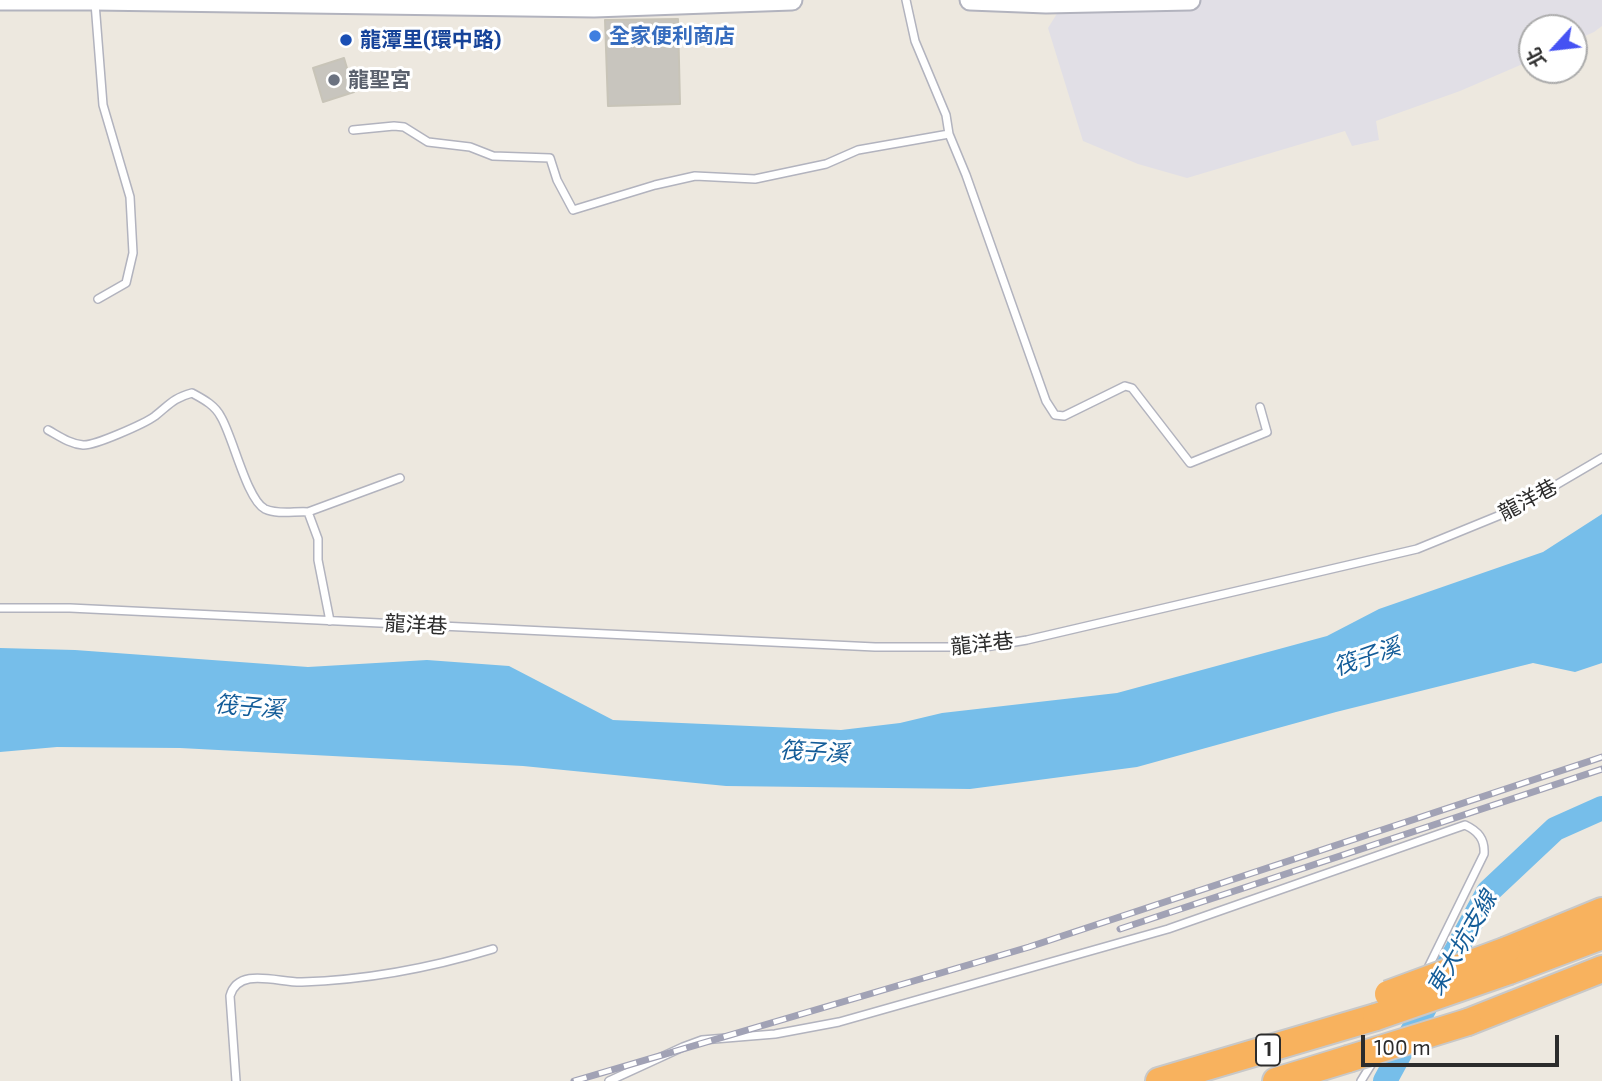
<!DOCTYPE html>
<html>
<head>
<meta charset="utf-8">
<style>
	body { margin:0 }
	#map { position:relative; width:1602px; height:1081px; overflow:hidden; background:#ede8df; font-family:"Exo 2","Noto Sans TC",sans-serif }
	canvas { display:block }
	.north { position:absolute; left:1518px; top:14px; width:70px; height:70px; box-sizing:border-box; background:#fff; border:2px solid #ababab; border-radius:50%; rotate:243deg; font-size:19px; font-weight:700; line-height:28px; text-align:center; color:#2c2c2c }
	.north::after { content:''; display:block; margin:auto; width:24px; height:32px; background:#4552f3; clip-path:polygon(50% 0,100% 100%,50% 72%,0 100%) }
	.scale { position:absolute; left:1361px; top:1035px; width:198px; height:32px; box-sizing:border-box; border:4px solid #2c2c2c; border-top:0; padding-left:9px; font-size:21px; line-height:24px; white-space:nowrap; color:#2c2c2c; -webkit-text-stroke:5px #fff; paint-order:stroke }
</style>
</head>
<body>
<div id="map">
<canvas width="1602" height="1081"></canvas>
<div class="north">北</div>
<div class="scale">100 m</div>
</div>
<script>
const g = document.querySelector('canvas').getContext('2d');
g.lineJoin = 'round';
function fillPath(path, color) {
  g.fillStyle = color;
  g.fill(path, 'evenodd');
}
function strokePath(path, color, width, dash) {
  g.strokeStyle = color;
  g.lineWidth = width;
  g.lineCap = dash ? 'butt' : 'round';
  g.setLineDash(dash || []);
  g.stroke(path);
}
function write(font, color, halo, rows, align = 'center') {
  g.font = font + ' "Exo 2","Noto Sans TC",sans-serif';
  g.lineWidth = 6;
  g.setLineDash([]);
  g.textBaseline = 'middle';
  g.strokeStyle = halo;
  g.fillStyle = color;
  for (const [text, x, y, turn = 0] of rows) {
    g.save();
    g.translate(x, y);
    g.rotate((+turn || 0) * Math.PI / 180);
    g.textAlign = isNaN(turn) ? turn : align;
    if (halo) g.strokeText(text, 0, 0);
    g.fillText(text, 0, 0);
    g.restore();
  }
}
fillPath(new Path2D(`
	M 1186,0 L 1602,0 L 1602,26 L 1594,32 L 1574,41 L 1574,28 L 1532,28 L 1532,60 L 1460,91 L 1376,121 L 1379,140 L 1352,146 L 1345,131 L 1187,178 L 1138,164 L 1083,141 L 1048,28 L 1063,4 Z`), '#e1dfe6');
fillPath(new Path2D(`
	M 1602,514 L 1602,663 L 1575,672 L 1533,663 L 1336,712 L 1137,767 L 970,789 L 726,786 L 523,766 L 180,748 L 57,747 L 0,752 L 0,648 L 75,650 L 308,667 L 427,660 L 509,666 L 613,720 L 841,730 L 900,723 L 942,713 L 1117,693 L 1327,636 L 1379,609 L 1543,552 Z`), '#76beea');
strokePath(new Path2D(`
	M 1385,1081 L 1488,892 L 1555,829 L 1602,808`), '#76beea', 24);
const building = new Path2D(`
	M 678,19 L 680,104 L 608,106 L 605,20 Z
	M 344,58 L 354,92 L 323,102 L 313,68 Z`);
fillPath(building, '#c8c5be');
strokePath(building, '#c8c4b8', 2);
const lane = new Path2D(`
	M 906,0 L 915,41 L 946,115 L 949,134 L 966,175 L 1046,401 L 1055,415 L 1064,416 L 1125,386 L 1132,388 L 1190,463 L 1267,432 L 1260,407
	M 95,3 L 103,105 L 130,197 L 133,253 L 126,283 L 98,299
	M 353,130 L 394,126 L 404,127 L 428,142 L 470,147 L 493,156 L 550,158 L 557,180 L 573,210 L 655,185 L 695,176 L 755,179 L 826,164 L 858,150 L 949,134
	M 48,430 C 59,436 70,444 83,445 C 94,446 144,424 155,416 C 169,405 173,398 192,393 C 203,399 215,405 221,417 C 233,437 247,500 265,509 C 278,515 295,511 308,512 L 318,539 L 318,560 L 330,621
	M 308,512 L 400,478
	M 0,608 L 70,608 L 875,647 L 985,647 L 1027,640 L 1417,549 L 1515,509 L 1602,458
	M 236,1081 L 230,996 C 238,966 279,983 302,982 C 367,980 430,968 493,949
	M 609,1081 L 683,1047 L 702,1040 L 775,1034 L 839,1022 L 1168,929 L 1465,825 C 1478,831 1485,839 1484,854 L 1426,972
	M 1361,1081 L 1374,1060`);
const secondary = new Path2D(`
	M 0,0 L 94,0
	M 94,0 L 594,7 L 792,0
	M 970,0 L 1046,3 L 1190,0`);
const highway = new Path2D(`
	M 1507,950 L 1602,911
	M 1509,971 L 1602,936
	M 1468,1022 L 1602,969
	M 1159,1081 L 1376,1017
	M 1276,1081 L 1348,1059`);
strokePath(lane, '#b2b3be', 10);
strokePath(secondary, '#b2b3be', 23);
strokePath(highway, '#c8c8c8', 30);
strokePath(lane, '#fff', 7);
strokePath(secondary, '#fff', 19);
strokePath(highway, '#f8b25e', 26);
const rail = new Path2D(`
	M 1120,929 L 1602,769
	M 574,1081 L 1029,947 L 1602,757`);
strokePath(rail, '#a1a2b5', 7);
strokePath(rail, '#fff', 4.5, [13]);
const highwayBridge = new Path2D(`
	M 1388,994 L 1507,950
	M 1376,1017 L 1509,971
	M 1348,1059 L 1468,1022`);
strokePath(highwayBridge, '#c8c8c8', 30, []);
strokePath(highwayBridge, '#f8b25e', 26);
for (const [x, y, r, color] of [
	[595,36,7,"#3f7fe0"],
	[346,40,7,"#1a4fb4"],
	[334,80,7,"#6b7280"]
]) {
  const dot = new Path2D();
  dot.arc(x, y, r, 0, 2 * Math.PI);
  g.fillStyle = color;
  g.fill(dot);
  strokePath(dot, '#fff', 2.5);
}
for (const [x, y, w] of [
	[1268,1050,24]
]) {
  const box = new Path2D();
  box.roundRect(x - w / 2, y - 15.5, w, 31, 5);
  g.fillStyle = '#fff';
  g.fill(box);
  strokePath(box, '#2c2c2c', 2);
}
write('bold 19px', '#2c2c2c', null, [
	["1",1268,1050]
]);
write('bold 21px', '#366cbe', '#fff', [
	["全家便利商店",609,36]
], 'left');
write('bold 21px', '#164399', '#fff', [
	["龍潭里(環中路)",360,40]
], 'left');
write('bold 21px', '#5b616d', '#fff', [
	["龍聖宮",348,80]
], 'left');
write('21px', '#2c2c2c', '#fff', [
	["龍洋巷",1528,500,-28],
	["龍洋巷",416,625,3],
	["龍洋巷",982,644,-6]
]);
write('italic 23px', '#135c98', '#fff', [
	["筏子溪",1367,657,-19],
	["筏子溪",249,707,5],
	["筏子溪",814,752,3],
	["東大坑支線",1462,943,-60]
]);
</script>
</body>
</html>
